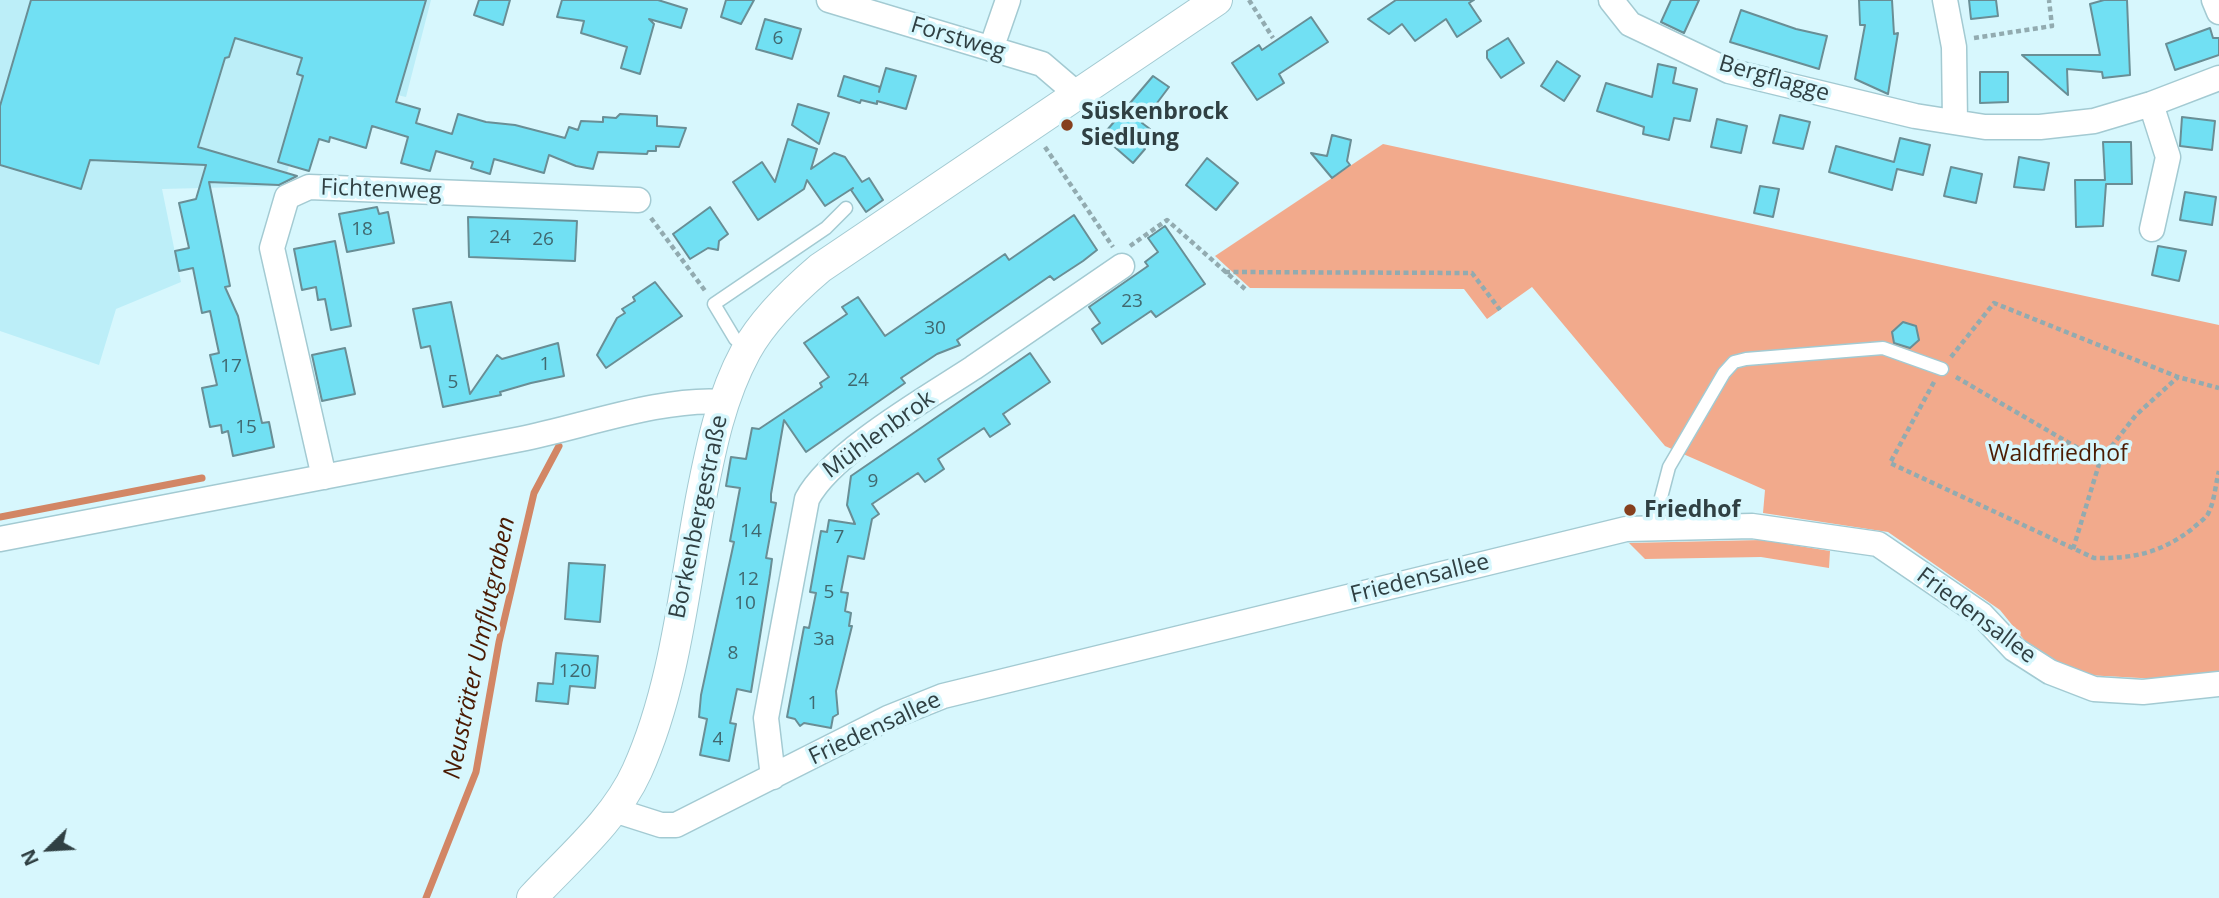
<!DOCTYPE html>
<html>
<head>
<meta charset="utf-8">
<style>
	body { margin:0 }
	#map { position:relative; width:2219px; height:898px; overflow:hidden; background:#d7f7fd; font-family:"Open Sans",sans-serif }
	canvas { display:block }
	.north { position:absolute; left:14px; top:814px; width:70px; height:70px; -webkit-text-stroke:5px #d7f7fd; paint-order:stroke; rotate:246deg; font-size:19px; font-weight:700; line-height:28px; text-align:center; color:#304043 }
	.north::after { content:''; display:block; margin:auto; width:24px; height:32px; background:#304043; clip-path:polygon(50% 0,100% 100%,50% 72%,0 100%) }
</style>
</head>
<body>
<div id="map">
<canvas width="2219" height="898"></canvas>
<div class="north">N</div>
</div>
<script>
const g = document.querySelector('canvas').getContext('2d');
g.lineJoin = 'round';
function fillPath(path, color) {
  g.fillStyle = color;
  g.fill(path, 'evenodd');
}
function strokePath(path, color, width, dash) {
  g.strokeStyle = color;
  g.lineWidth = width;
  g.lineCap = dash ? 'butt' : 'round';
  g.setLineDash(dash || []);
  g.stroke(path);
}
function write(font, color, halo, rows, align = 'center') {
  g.font = font + ' "Open Sans",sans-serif';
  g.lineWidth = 7;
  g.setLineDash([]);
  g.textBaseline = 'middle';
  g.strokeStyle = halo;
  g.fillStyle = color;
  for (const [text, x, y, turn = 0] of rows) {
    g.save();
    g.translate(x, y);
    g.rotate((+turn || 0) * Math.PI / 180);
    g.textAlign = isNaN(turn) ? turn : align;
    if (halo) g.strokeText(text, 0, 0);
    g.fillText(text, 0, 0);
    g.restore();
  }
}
fillPath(new Path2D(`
	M 0,0 L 431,0 L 406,97 L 367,88 L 313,84 L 283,186 L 162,189 L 181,282 L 116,309 L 99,365 L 0,331 Z`), '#bceef8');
fillPath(new Path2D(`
	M 1383,144 L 2219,325 L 2219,672 L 2176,680 L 2051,673 L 2000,610 L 1888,532 L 1763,513 L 1765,490 L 1665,446 L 1532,287 L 1487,319 L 1464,289 L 1250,288 L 1215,256 Z
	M 1762,540 L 1830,551 L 1829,568 L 1761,557 L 1645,559 L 1629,543 Z`), '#f2aa8c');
strokePath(new Path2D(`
	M 0,517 L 202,478
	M 426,898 L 476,772 L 499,642 L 534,493 L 559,446`), '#d28665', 7);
const building = new Path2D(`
	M 31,0 L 426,0 L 396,102 L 420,109 L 416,123 L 452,134 L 458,114 L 486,122 L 515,125 L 565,138 L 569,127 L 578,130 L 581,121 L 603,122 L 603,117 L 616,118 L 620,114 L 657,116 L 657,126 L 686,128 L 679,147 L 656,146 L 656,151 L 648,151 L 647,154 L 598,152 L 593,169 L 576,166 L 549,155 L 544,173 L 494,159 L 490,174 L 471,168 L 473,162 L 436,151 L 430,171 L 401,163 L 408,137 L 372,126 L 366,148 L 330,137 L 329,142 L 319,139 L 309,171 L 278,162 L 303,76 L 297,74 L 302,58 L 235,38 L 229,57 L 225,58 L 198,147 L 297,176 L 279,185 L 209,182 L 230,286 L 225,287 L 238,316 L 262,423 L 269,422 L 274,447 L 233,456 L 228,431 L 222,433 L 221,425 L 210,427 L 202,388 L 217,385 L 210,355 L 219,353 L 210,311 L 202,313 L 193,268 L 179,271 L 175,251 L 189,248 L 179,203 L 196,199 L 206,165 L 90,160 L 81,189 L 0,165 L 0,106 Z
	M 479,0 L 510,0 L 503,25 L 474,15 Z
	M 562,0 L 658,0 L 687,9 L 681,28 L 649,19 L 654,24 L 640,74 L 621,68 L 627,47 L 581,33 L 584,21 L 557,17 Z
	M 726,0 L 754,0 L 741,24 L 721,17 Z
	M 1396,0 L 1474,0 L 1469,3 L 1481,21 L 1457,37 L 1446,19 L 1415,41 L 1402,24 L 1389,34 L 1368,19 Z
	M 1671,0 L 1699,0 L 1684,33 L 1661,22 Z
	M 1859,0 L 1892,0 L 1894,34 L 1898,33 L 1888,94 L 1855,79 L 1865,25 L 1860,25 Z
	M 1969,0 L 1996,0 L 1998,16 L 1971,19 Z
	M 2104,0 L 2127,0 L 2130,75 L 2103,78 L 2102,72 L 2067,69 L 2068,95 L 2022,55 L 2100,55 L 2090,4 Z
	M 1741,10 L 1796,29 L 1827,36 L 1819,69 L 1730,42 Z
	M 1311,17 L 1328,42 L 1279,74 L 1284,83 L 1257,100 L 1232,63 L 1259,45 L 1262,50 Z
	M 765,19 L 801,29 L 792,59 L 756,49 Z
	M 2210,28 L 2213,38 L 2219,38 L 2219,55 L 2175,70 L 2166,44 Z
	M 1508,38 L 1524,63 L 1501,78 L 1487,58 L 1487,51 Z
	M 1557,61 L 1580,76 L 1564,101 L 1541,86 Z
	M 1658,64 L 1676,68 L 1673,83 L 1697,89 L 1690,121 L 1674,118 L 1669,140 L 1643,134 L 1644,127 L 1597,111 L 1606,83 L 1652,97 Z
	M 886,68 L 916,76 L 906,109 L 877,101 L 877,104 L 861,100 L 860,103 L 838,96 L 844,76 L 880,87 L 879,92 Z
	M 1980,72 L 2008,72 L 2008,102 L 1980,103 Z
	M 1153,76 L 1169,87 L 1142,123 L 1150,129 L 1138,143 L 1145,149 L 1133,163 L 1102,136 Z
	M 798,104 L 829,113 L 819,144 L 792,125 Z
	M 1780,115 L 1810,122 L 1803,149 L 1773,143 Z
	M 2182,117 L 2215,121 L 2212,150 L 2180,146 Z
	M 1717,119 L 1747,126 L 1741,153 L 1711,147 Z
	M 1332,135 L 1351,140 L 1347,161 L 1350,165 L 1332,178 L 1311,153 L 1327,156 Z
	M 1900,138 L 1930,145 L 1923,175 L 1897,169 L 1892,190 L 1829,172 L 1836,146 L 1894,162 Z
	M 788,139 L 817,149 L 811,169 L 834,153 L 845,157 L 862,182 L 869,178 L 883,200 L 866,212 L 851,190 L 853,188 L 825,206 L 807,180 L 804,189 L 758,220 L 733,182 L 762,162 L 775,182 Z
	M 2103,142 L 2131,142 L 2132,184 L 2106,184 L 2103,226 L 2076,227 L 2075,180 L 2105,180 Z
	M 2019,157 L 2049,163 L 2044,190 L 2014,187 Z
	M 1207,158 L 1238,183 L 1216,210 L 1186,185 Z
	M 1951,167 L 1982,174 L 1976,203 L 1944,196 Z
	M 1760,186 L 1779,189 L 1773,217 L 1754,213 Z
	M 2185,192 L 2216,197 L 2212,225 L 2180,220 Z
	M 377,207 L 379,214 L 388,212 L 394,243 L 347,252 L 339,214 Z
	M 710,207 L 728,234 L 719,241 L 718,250 L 708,248 L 690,259 L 673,234 Z
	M 1074,215 L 1097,250 L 1083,261 L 1054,280 L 1050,276 L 957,340 L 960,345 L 937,354 L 901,378 L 905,383 L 806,452 L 784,420 L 771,494 L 771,502 L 776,503 L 766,558 L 772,559 L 770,574 L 751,692 L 737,689 L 730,723 L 736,724 L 729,761 L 700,755 L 707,719 L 699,717 L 701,695 L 734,542 L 730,541 L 740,488 L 726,486 L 731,457 L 746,459 L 752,428 L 759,429 L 822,387 L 820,383 L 829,377 L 804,343 L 847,314 L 842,307 L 858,297 L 885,336 L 1005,254 L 1009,260 Z
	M 468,217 L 577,221 L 575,261 L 469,257 Z
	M 1165,226 L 1205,284 L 1156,317 L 1151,311 L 1102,344 L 1092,329 L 1100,323 L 1089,307 L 1148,266 L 1145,262 L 1158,252 L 1148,238 Z
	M 335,241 L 351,326 L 331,330 L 325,299 L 318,300 L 316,287 L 302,290 L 294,249 Z
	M 2158,246 L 2186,251 L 2179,281 L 2152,275 Z
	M 655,282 L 682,316 L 606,368 L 597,355 L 617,318 L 625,313 L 622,309 L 635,301 L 633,297 Z
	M 451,302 L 470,394 L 497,355 L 502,359 L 558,343 L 564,376 L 531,383 L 500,392 L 501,395 L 443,407 L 430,346 L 421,348 L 413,309 Z
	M 1903,322 L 1916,326 L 1919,340 L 1910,348 L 1894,343 L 1892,332 Z
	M 345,348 L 355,394 L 322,401 L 312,355 Z
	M 1030,353 L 1050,382 L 1003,414 L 1010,424 L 990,437 L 984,428 L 938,459 L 944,469 L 934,476 L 925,482 L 918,473 L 872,504 L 879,514 L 872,519 L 864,559 L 848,556 L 841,592 L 848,593 L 845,611 L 851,613 L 849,626 L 852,626 L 836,691 L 838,714 L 833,717 L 831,728 L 804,723 L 800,726 L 795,719 L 787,717 L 804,627 L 809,628 L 816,593 L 810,592 L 821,531 L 827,532 L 829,520 L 855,524 L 847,505 L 851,476 Z
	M 569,563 L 605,565 L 600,622 L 565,619 Z
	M 556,653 L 598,656 L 595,688 L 570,686 L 568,704 L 536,701 L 538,683 L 553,684 Z`);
fillPath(building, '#71e0f3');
strokePath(building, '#698e95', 2);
const service = new Path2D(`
	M 747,349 L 735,339 L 714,304 L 826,228 L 846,208
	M 1653,528 L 1669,467 L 1724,373 L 1734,362 L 1746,359 L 1883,348 L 1942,369`);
const minor = new Path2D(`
	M 829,0 L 1042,64 L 1077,94
	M 1611,0 L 1630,24 L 1729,71 L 1915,116 L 1985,127 L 2040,127 L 2094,121 L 2151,104 L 2219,78
	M 1945,0 L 1954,47 L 1955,122
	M 2214,0 L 2219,12
	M 991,49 L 1008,0
	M 2151,104 L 2168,157 L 2152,229
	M 324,477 L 272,248 L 287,197 L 309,187 L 638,200
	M 0,539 C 173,505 347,473 521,439 C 582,427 662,397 723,402
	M 773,777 L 766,718 L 807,499 C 831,453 927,398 973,368 C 1023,334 1073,300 1122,266
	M 614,810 L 661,825 L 676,825 L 888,718 L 943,696 L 1626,529 L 1752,526 L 1878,544 L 1982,615 L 2014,649 L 2050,672 L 2094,689 L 2143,692 L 2219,684`);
const tertiary = new Path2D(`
	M 532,898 C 568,859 615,820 637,771 C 675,687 684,588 701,498 C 711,447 721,397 746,351 C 763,320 793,291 820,268 L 1217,0`);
strokePath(service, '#a3cad2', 15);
strokePath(minor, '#a3cad2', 27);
strokePath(tertiary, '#a3cad2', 32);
strokePath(new Path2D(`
	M 1249,0 L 1273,38
	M 1974,38 L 2052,26 L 2049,0
	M 1045,147 L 1113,247
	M 651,218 L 706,292
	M 1130,246 L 1167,220 L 1245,289
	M 1225,272 L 1472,273 L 1500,310
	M 1951,357 L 1994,303 L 2178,377 L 2219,388
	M 1956,377 L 2100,461
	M 1934,382 L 1890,463 L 2094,558 C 2132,559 2161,553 2192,529 C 2197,524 2204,520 2208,514 C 2215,500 2215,486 2219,471
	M 2073,549 L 2100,461 L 2136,415 L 2178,377`), '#92abb0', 4.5, [5, 3.5]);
strokePath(service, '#fff', 12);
strokePath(minor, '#fff', 24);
strokePath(tertiary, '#fff', 30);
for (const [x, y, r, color] of [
	[1067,125,7,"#863f1d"],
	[1630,510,7,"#863f1d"]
]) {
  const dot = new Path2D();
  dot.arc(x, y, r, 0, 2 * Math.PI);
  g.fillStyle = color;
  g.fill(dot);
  strokePath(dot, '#d7f7fd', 2.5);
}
write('19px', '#40686f', null, [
	["6",778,39],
	["18",362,230],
	["24",500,238],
	["26",543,240],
	["23",1132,302],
	["30",935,329],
	["1",545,365],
	["17",231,367],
	["24",858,381],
	["5",453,383],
	["15",246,428],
	["9",873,482],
	["14",751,532],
	["7",839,538],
	["12",748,580],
	["5",829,593],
	["10",745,604],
	["3a",824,640],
	["8",733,654],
	["120",575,672],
	["1",813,704],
	["4",718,740]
]);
write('23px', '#304043', '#d7f7fd', [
	["Forstweg",958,39,17],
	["Bergflagge",1774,79,16],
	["Fichtenweg",381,190,2],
	["Mühlenbrok",879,435,-36],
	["Borkenbergestraße",699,517,-78],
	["Friedensallee",1420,579,-14],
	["Friedensallee",1976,616,37],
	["Friedensallee",875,729,-25]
]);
write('bold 23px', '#304043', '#d7f7fd', [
	["Süskenbrock",1081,112],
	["Siedlung",1081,138],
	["Friedhof",1644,510]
], 'left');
write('23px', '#4c1c03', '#d7f7fd', [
	["Waldfriedhof",2058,454]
]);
write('italic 24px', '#4a1a02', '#d7f7fd', [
	["Neusträter Umflutgraben",480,648,-78]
]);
</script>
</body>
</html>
